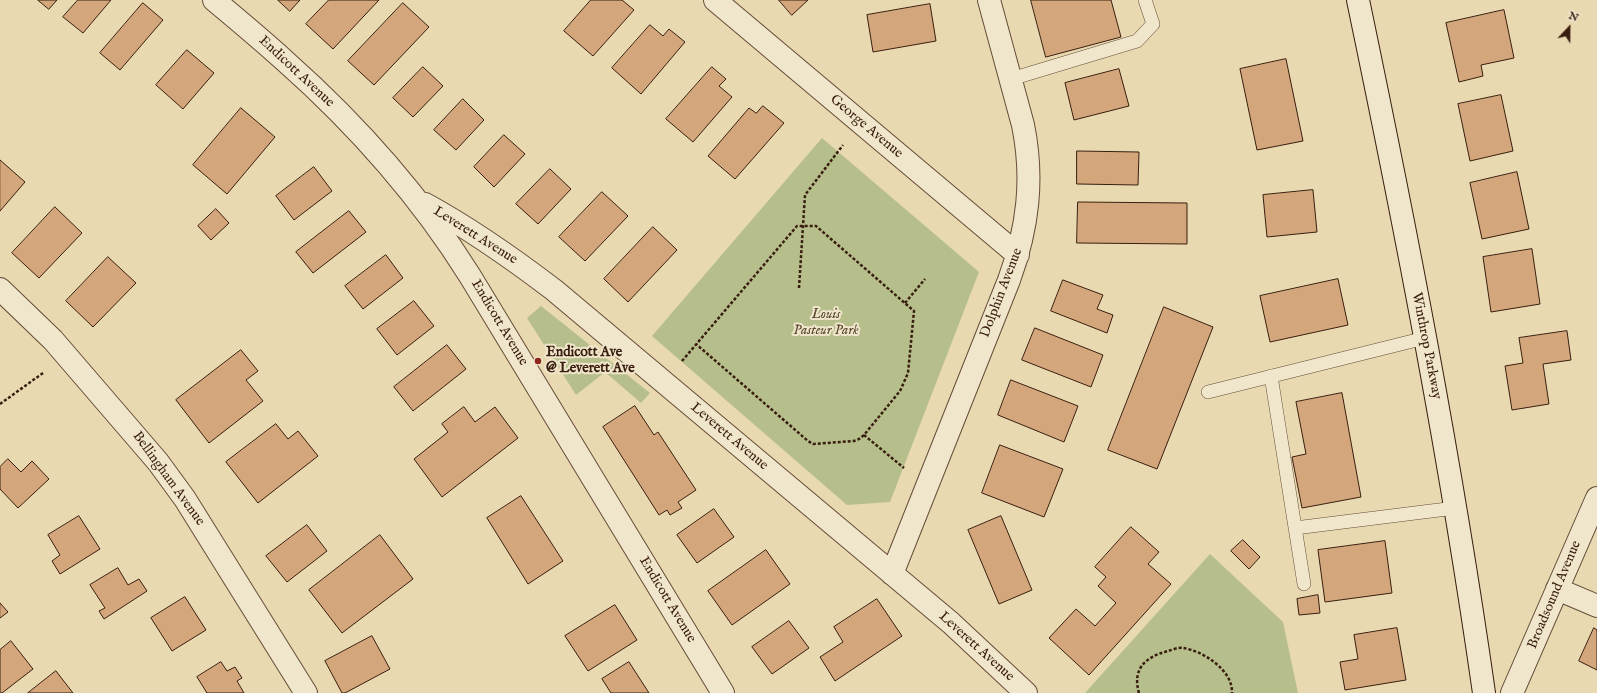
<!DOCTYPE html>
<html>
<head>
<meta charset="utf-8">
<style>
	body { margin:0 }
	#map { position:relative; width:1597px; height:693px; overflow:hidden; background:#e8d9b0; font-family:"IM FELL English",serif }
	canvas { display:block }
	.north { position:absolute; left:1549px; top:8px; width:40px; height:40px; -webkit-text-stroke:3px #f0e6cc; paint-order:stroke; rotate:22deg; font-size:11px; font-weight:700; line-height:16px; text-align:center; color:#391d0f }
	.north::after { content:''; display:block; margin:auto; width:14px; height:18px; background:#391d0f; clip-path:polygon(50% 0,100% 100%,50% 72%,0 100%) }
</style>
</head>
<body>
<div id="map">
<canvas width="1597" height="693"></canvas>
<div class="north">N</div>
</div>
<script>
const g = document.querySelector('canvas').getContext('2d');
g.lineJoin = 'round';
function fillPath(path, color) {
  g.fillStyle = color;
  g.fill(path, 'evenodd');
}
function strokePath(path, color, width, dash) {
  g.strokeStyle = color;
  g.lineWidth = width;
  g.lineCap = dash ? 'butt' : 'round';
  g.setLineDash(dash || []);
  g.stroke(path);
}
function write(font, color, halo, rows, align = 'center') {
  g.font = font + ' "IM FELL English",serif';
  g.lineWidth = 4;
  g.setLineDash([]);
  g.textBaseline = 'middle';
  g.strokeStyle = halo;
  g.fillStyle = color;
  for (const [text, x, y, turn = 0] of rows) {
    g.save();
    g.translate(x, y);
    g.rotate((+turn || 0) * Math.PI / 180);
    g.textAlign = isNaN(turn) ? turn : align;
    if (halo) g.strokeText(text, 0, 0);
    g.fillText(text, 0, 0);
    g.restore();
  }
}
fillPath(new Path2D(`
	M 822,138 L 979,272 L 890,502 L 847,505 L 652,336 Z
	M 541,306 L 650,393 L 641,403 L 605,372 L 576,395 L 527,318 Z
	M 1210,554 L 1283,622 L 1298,693 L 1085,693 Z`), '#b6bf8b');
const building = new Path2D(`
	M 38,0 L 57,0 L 49,9 Z
	M 78,0 L 111,0 L 83,33 L 63,17 Z
	M 278,0 L 300,0 L 290,11 Z
	M 329,0 L 379,0 L 333,49 L 306,24 Z
	M 591,0 L 622,0 L 634,10 L 593,56 L 564,31 Z
	M 779,0 L 808,0 L 792,15 Z
	M 1031,0 L 1111,0 L 1121,37 L 1046,57 Z
	M 143,3 L 163,20 L 120,70 L 100,53 Z
	M 403,3 L 429,27 L 374,85 L 348,61 Z
	M 930,4 L 936,41 L 873,52 L 867,15 Z
	M 1504,10 L 1514,58 L 1481,65 L 1483,76 L 1459,82 L 1446,23 Z
	M 650,25 L 663,36 L 669,29 L 685,42 L 641,94 L 612,68 Z
	M 187,50 L 214,73 L 183,109 L 156,85 Z
	M 1286,59 L 1303,141 L 1257,150 L 1240,69 Z
	M 423,67 L 443,86 L 413,117 L 393,98 Z
	M 712,67 L 726,79 L 719,86 L 732,97 L 693,142 L 666,119 Z
	M 1119,69 L 1129,106 L 1074,120 L 1065,83 Z
	M 1501,95 L 1513,151 L 1470,161 L 1458,104 Z
	M 463,99 L 484,120 L 456,150 L 434,130 Z
	M 763,106 L 784,123 L 735,179 L 708,156 L 749,108 L 756,113 Z
	M 241,108 L 275,137 L 227,194 L 193,165 Z
	M 504,135 L 525,154 L 494,187 L 474,167 Z
	M 1077,151 L 1139,152 L 1138,185 L 1077,184 Z
	M 0,160 L 25,182 L 0,211 Z
	M 314,167 L 332,191 L 294,220 L 276,196 Z
	M 550,169 L 571,189 L 538,224 L 516,204 Z
	M 1517,172 L 1529,229 L 1482,239 L 1470,183 Z
	M 1313,190 L 1317,232 L 1267,237 L 1263,195 Z
	M 602,192 L 628,216 L 585,261 L 559,237 Z
	M 1078,202 L 1187,203 L 1187,244 L 1077,243 Z
	M 55,207 L 82,233 L 39,278 L 12,253 Z
	M 216,209 L 229,223 L 211,240 L 198,226 Z
	M 349,211 L 366,232 L 313,273 L 296,252 Z
	M 653,227 L 677,250 L 628,302 L 604,279 Z
	M 1532,249 L 1540,304 L 1491,312 L 1483,257 Z
	M 386,255 L 403,278 L 363,309 L 345,286 Z
	M 108,257 L 136,283 L 93,327 L 66,301 Z
	M 1338,279 L 1348,325 L 1270,342 L 1260,296 Z
	M 1063,280 L 1103,295 L 1097,309 L 1113,315 L 1107,333 L 1051,311 Z
	M 414,301 L 434,326 L 397,355 L 377,329 Z
	M 1164,307 L 1213,327 L 1157,469 L 1108,450 Z
	M 1035,328 L 1103,355 L 1091,387 L 1022,360 Z
	M 1567,331 L 1571,360 L 1543,364 L 1549,404 L 1512,410 L 1505,366 L 1523,363 L 1519,338 Z
	M 447,345 L 466,369 L 413,411 L 394,387 Z
	M 241,350 L 258,371 L 246,380 L 263,401 L 209,443 L 176,400 Z
	M 1011,380 L 1078,406 L 1064,442 L 998,415 Z
	M 1342,393 L 1361,497 L 1302,508 L 1292,457 L 1306,454 L 1296,402 Z
	M 635,406 L 654,435 L 658,432 L 696,490 L 678,502 L 682,508 L 670,515 L 667,510 L 659,515 L 603,427 Z
	M 464,407 L 475,422 L 495,407 L 518,438 L 442,497 L 414,459 L 448,432 L 442,424 Z
	M 276,424 L 288,439 L 298,431 L 318,456 L 258,503 L 226,462 Z
	M 1000,445 L 1063,469 L 1044,517 L 982,493 Z
	M 8,459 L 21,472 L 32,461 L 49,479 L 18,508 L 0,489 L 0,467 Z
	M 521,496 L 563,561 L 528,584 L 487,518 Z
	M 714,509 L 734,537 L 697,563 L 677,535 Z
	M 79,516 L 100,549 L 60,574 L 52,561 L 60,555 L 48,535 Z
	M 1001,516 L 1032,590 L 999,604 L 968,530 Z
	M 307,525 L 327,551 L 287,582 L 266,556 Z
	M 1131,527 L 1159,552 L 1148,564 L 1171,584 L 1089,675 L 1049,638 L 1076,609 L 1095,626 L 1116,603 L 1098,586 L 1106,577 L 1095,567 Z
	M 380,535 L 413,579 L 342,633 L 309,590 Z
	M 1243,540 L 1260,557 L 1249,569 L 1231,551 Z
	M 1385,541 L 1392,593 L 1325,602 L 1318,550 Z
	M 766,550 L 790,584 L 732,625 L 708,591 Z
	M 118,568 L 128,585 L 139,579 L 147,591 L 104,619 L 99,611 L 105,608 L 90,585 Z
	M 1318,595 L 1320,613 L 1299,615 L 1297,599 Z
	M 185,597 L 206,630 L 172,651 L 151,618 Z
	M 877,599 L 902,636 L 835,681 L 820,657 L 843,642 L 834,627 Z
	M 0,603 L 8,612 L 0,618 Z
	M 615,605 L 637,640 L 588,671 L 565,636 Z
	M 789,621 L 809,648 L 772,674 L 752,647 Z
	M 1397,628 L 1406,680 L 1345,690 L 1340,662 L 1358,659 L 1354,635 Z
	M 1594,628 L 1597,630 L 1597,670 L 1579,661 Z
	M 372,636 L 390,669 L 345,693 L 342,693 L 325,661 Z
	M 11,641 L 33,669 L 2,693 L 0,693 L 0,650 Z
	M 221,662 L 227,671 L 235,667 L 242,678 L 237,681 L 244,693 L 207,693 L 197,677 Z
	M 629,662 L 649,693 L 611,693 L 602,679 Z
	M 56,671 L 73,693 L 28,693 Z`);
fillPath(building, '#d3a77b');
strokePath(building, '#391d0f', 1);
const service = new Path2D(`
	M 1011,79 L 1137,41 L 1153,24 L 1145,0
	M 1271,376 L 1304,584
	M 1208,392 L 1425,338
	M 1295,528 L 1455,508`);
const minor = new Path2D(`
	M 214,0 C 238,20 262,40 285,61 C 356,124 420,196 470,276 L 723,693
	M 715,0 L 1018,255
	M 425,204 C 471,229 512,258 554,290 L 951,623 L 1026,693
	M 0,289 L 53,340 L 158,462 L 185,499 L 306,693
	M 892,574 L 1009,280 C 1028,228 1034,179 1023,125 L 989,0
	M 1557,589 L 1597,606
	M 1512,693 L 1597,498`);
const secondary = new Path2D(`
	M 1358,0 C 1406,230 1451,461 1484,693`);
strokePath(service, '#654c37', 14);
strokePath(minor, '#654c37', 24);
strokePath(secondary, '#391d0f', 24);
strokePath(new Path2D(`
	M 799,288 L 805,195 L 843,145
	M 905,303 L 925,279
	M 682,361 L 797,226 L 816,226 L 914,311 L 908,373 L 900,391 L 864,435 L 859,439 L 854,441 L 813,444 L 808,441 L 696,344
	M 0,404 L 43,373
	M 864,435 L 904,468
	M 1139,693 C 1132,669 1145,657 1168,651 C 1172,650 1178,647 1183,648 C 1203,651 1233,670 1232,693`), '#391d0f', 2.5, [3, 2]);
strokePath(service, '#f0e6cc', 13);
strokePath(minor, '#f0e6cc', 22);
strokePath(secondary, '#f0e6cc', 22);
for (const [x, y, r, color] of [
	[538,361,4,"#8f2418"]
]) {
  const dot = new Path2D();
  dot.arc(x, y, r, 0, 2 * Math.PI);
  g.fillStyle = color;
  g.fill(dot);
  strokePath(dot, '#f0e6cc', 1.5);
}
write('14px', '#391d0f', '#f0e6cc', [
	["Endicott Avenue",296,72,43],
	["George Avenue",866,127,40],
	["Leverett Avenue",475,236,32],
	["Dolphin Avenue",1002,293,-69],
	["Endicott Avenue",499,323,59],
	["Winthrop Parkway",1426,346,79],
	["Leverett Avenue",729,437,40],
	["Bellingham Avenue",168,479,54],
	["Broadsound Avenue",1555,595,-67],
	["Endicott Avenue",667,600,59],
	["Leverett Avenue",976,647,42]
]);
write('italic 14px', '#58462e', '#f0e6cc', [
	["Louis",826,315],
	["Pasteur Park",826,331]
]);
write('bold 14px', '#391d0f', '#f0e6cc', [
	["Endicott Ave",546,353],
	["@ Leverett Ave",546,369]
], 'left');
</script>
</body>
</html>
